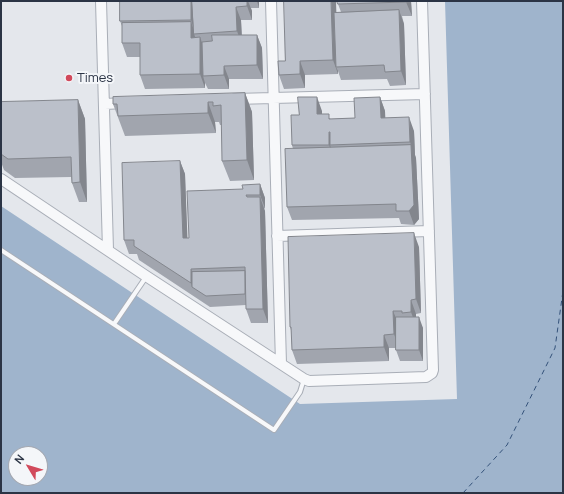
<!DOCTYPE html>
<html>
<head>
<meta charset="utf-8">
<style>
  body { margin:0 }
  #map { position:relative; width:564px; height:494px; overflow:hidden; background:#e4e7ec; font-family:Manrope,sans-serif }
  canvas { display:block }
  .frame { position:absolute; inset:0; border:2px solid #2b3445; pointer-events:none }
  .north { position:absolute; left:8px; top:446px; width:40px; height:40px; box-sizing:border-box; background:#f4f6f9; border:1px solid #a4a8b1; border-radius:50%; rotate:308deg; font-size:11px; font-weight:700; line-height:16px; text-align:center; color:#2b3445 }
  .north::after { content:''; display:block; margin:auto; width:14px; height:18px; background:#d1495b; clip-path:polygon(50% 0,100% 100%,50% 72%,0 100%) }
</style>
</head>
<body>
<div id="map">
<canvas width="564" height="494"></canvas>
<div class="frame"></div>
<div class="north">N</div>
</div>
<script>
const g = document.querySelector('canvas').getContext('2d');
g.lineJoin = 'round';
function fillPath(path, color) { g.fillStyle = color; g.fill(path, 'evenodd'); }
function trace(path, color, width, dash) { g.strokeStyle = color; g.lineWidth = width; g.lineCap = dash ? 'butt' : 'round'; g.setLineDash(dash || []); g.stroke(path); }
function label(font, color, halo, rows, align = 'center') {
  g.font = font + ' Manrope,sans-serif'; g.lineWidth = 4; g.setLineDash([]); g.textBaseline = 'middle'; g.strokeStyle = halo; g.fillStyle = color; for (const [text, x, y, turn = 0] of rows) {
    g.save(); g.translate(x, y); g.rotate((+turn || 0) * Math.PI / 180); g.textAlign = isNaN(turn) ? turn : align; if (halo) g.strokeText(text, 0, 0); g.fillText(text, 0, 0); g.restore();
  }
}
const water = new Path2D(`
  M445,1H563V493H1V206L300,404L457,399ZM16,454H40V478H16Z`);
const ferry = new Path2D(`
  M463,493L507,445L555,348L563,291`);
const service = new Path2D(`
  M1,250L274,430L300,392L304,379
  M114,324L146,277`);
const tertiary = new Path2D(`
  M101,1L108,250
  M271,1L281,364
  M235,99L425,94
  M105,104L125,103
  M1,179L146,276L304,379L309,381L426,377L432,373L433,370L422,1
  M277,236L429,231`);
const wall = new Path2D(`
  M120,1H259V8H251L252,11V20H241L242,35H257L262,48L263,79H229V89H208L205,83V88L145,89L140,75V57H127L122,43V26L120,21Z
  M336,1V13L341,12L338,4L337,1H411L412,16H402L404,24L406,85L390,86L387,79L341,80L338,71V74L305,75V88L284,89L279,75L285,61Z
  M245,93L252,112L254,180L230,181L222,161V125H220L219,122H215L216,133L125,136L113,104Z
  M380,97L385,111V118L414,131L415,155L416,158L419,219L414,225L401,224L399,218L292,220L287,207L293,149L292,145L299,115L322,111V114L331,119L355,118Z
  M78,100L85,119L87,202H79L72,183L71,177L15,178L4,170L1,162V102Z
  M180,161L185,174L187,238H189L243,189L260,184L265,198V208L264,209L265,211L268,323H251L246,309V305L210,307L139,260L137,254H129L124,240Z
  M419,247L421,313L416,314V317L423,328V361H400L396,350V348H389V361L297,364L292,350L291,330L290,327Z`);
const shadedWall = new Path2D(`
  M191,1H194L196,34L191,20Z
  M247,1H248L252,11V20L247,6Z
  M257,1H259V8Z
  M331,1H336L338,67H336L338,71V74L333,60Z
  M406,1H411L412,16L406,2Z
  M236,7L241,20L242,45L237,31Z
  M399,10L404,24L406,85L401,71Z
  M191,22L195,33L194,34L196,39L191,38Z
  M257,35L262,48L263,79L257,65Z
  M200,37L205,51L203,76L205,83V88L200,74Z
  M300,61L305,75V88L300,74Z
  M224,66L229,79V89L224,75Z
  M245,93L252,112L254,180L247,160Z
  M317,97L322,111V128L317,114Z
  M380,97L385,111L386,132L381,118Z
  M78,100L85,119L87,202L80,182Z
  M208,102L215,122L216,133L208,113Z
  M409,117L414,131L415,155L416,158L419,219L414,225L409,211L411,145L410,142Z
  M329,132L334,145H330L334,156V159L329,145Z
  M180,161L185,174L188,252L183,238Z
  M260,184L265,198V208L260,195Z
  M260,197L265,211L268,323L263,309Z
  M414,233L419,247L421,313L416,299Z
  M191,269L196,283L192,287L191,283Z
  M411,300L416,314V326L411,312Z
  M393,311L399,325V348L394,334Z
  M419,317L423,328V361L419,350Z
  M384,335L389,348V361L384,347Z`);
const building = new Path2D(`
  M120,1H191V20L120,21Z
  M192,1H247V6L236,7L237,31L194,34Z
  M284,1H331L333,60L300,61V74L279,75L278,61H285Z
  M337,1H406V2L338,4Z
  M399,10L401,71L385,72L384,65L336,67L334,13Z
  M191,22V38L200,37V74L140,75V43H122V23Z
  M212,35H257V65L224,66V75L203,76L202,42L212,41Z
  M245,93L247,160L222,161L221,105L213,106V102H208V113L118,116L117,104H113V97Z
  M298,97H317V114H329V119L355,118L354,98L380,97L381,118L409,117L410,142L330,145V132H329V145H292L291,115H299Z
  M78,100L80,182L72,183L71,157L8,159L1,154V102Z
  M411,145L414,205L409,211H396V204L287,207L285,149Z
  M180,161L183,238H189L187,191L243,189L242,185L260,184V195H246L247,197H260L263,309H246L245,267L191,269V283L134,246V240H124L122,163Z
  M414,233L416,299L411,300V312L402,313V311H393L394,334L384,335V347L292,350L291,327H290L288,237Z
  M245,271V294L206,296L192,287V272Z
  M396,317H419V350H396Z`);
const markers = [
  [69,78,4,"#d1495b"]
];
const poiNames = [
  ["Times",77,78]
];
fillPath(water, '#9fb4cc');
trace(ferry, '#34527a', 1, [5, 4]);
trace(service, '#a9aeb7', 6);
trace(tertiary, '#a9aeb7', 12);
trace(service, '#f7f8fa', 4);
trace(tertiary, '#f7f8fa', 10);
fillPath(wall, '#a1a5ae');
fillPath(shadedWall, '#83868d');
fillPath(building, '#bbc0ca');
trace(building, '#83868d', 1);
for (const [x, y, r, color] of markers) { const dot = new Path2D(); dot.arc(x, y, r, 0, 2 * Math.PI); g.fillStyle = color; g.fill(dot); trace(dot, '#f4f6f9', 1.5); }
label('13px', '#2b3445', '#f4f6f9', poiNames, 'left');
</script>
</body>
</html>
